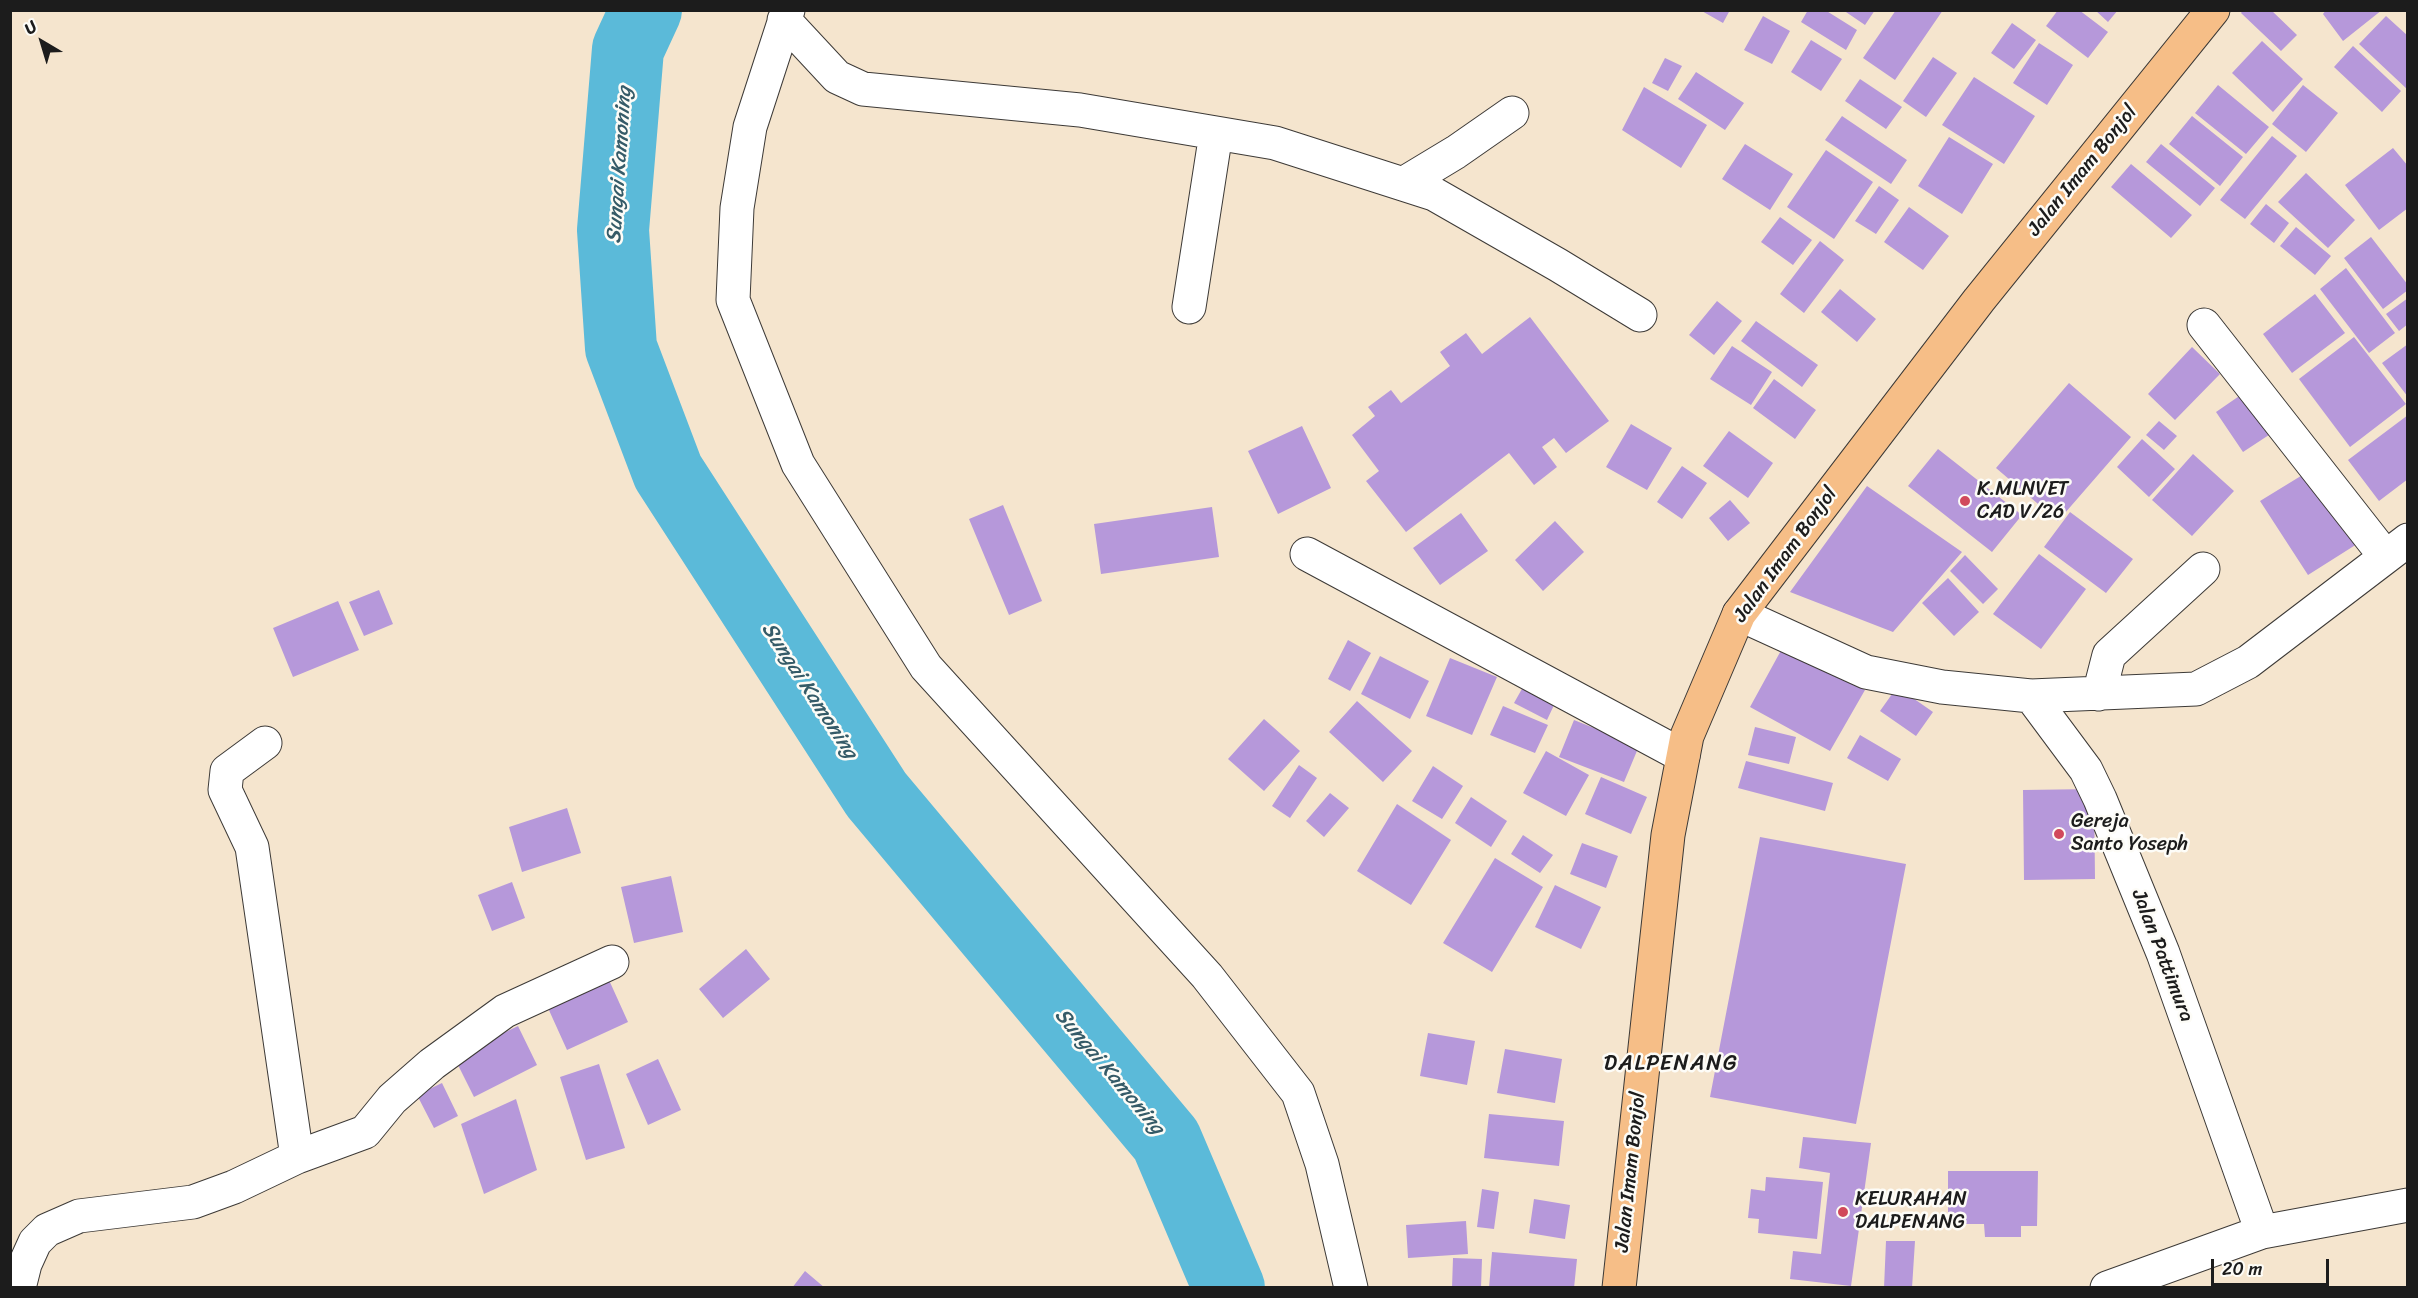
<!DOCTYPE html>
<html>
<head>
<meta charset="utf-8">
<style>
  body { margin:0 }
  #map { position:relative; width:2418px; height:1298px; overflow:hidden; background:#f5e5ce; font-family:Sriracha,sans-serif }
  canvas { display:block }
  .frame { position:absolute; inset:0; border:12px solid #1c1c1c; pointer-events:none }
  .north { position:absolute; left:12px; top:12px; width:60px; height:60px; -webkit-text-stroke:4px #fdfcf7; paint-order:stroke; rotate:322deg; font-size:16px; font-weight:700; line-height:24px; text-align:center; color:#1c1c1c }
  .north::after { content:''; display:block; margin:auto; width:21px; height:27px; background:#1c1c1c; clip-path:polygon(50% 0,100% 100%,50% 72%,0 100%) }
  .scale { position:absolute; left:2211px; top:1259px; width:118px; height:27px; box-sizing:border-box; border:3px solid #1c1c1c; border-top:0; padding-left:8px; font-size:18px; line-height:21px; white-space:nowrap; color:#1c1c1c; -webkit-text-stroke:4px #fdfcf7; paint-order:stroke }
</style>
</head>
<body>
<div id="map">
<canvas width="2418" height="1298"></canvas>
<div class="frame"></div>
<div class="north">U</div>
<div class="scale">20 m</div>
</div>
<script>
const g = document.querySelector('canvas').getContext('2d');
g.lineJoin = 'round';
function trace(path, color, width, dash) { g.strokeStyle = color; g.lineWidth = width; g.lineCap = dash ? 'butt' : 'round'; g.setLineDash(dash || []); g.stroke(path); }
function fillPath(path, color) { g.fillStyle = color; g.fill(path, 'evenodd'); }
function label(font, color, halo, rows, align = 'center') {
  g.font = font + ' Sriracha,sans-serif'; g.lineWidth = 5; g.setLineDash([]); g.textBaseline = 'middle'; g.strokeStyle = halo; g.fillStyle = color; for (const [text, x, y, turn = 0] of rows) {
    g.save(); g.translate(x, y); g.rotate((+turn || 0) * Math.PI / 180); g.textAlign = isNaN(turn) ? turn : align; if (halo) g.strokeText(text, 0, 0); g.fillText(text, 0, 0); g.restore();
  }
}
const river = new Path2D(`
  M646,10L628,49L613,230L621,348L668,472L876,794L1166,1140L1229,1288`);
const building = new Path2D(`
  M1700,10H1730L1723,23Z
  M1808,10H1825L1857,30L1846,50L1801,22Z
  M1843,10H1875L1865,25Z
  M1896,10H1943L1895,80L1863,58Z
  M2058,10H2079L2108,32L2088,58L2046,26Z
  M2095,10H2118L2108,22Z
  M2243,10H2271L2297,35L2281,51L2241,13Z
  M2326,10H2382L2343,41L2323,14Z
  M1763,16L1790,31L1772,64L1744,50Z
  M2386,16L2408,36V90L2359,44Z
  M2012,23L2036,40L2014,69L1991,53Z
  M1811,40L1842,59L1821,91L1791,72Z
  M2262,41L2303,79L2273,112L2232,73Z
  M2039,43L2073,65L2047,105L2013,83Z
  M2353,46L2401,91L2382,112L2334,67Z
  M1933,57L1957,73L1926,117L1903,101Z
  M1665,58L1682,66L1668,91L1652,83Z
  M1696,72L1744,103L1725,130L1678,99Z
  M1974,77L2035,116L2004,164L1942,125Z
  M1860,79L1902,107L1886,129L1845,101Z
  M2218,85L2269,127L2246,154L2195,113Z
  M2303,85L2338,113L2306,152L2272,124Z
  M1644,87L1707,125L1681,168L1622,130Z
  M1842,116L1907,160L1891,184L1825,140Z
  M2192,116L2243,157L2220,186L2169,144Z
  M2272,136L2297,156L2245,219L2220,200Z
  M1949,137L1993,164L1962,214L1918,186Z
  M1745,144L1793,174L1770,210L1722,179Z
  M2161,144L2215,188L2200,206L2146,162Z
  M2393,148L2408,166V208L2379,230L2345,185Z
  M1826,150L1873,182L1834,239L1787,207Z
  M2131,164L2192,215L2171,238L2111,187Z
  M2306,173L2355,220L2328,248L2278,202Z
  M1879,186L1899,200L1876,234L1855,221Z
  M2266,204L2289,223L2274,243L2250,224Z
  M1909,207L1949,236L1923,270L1884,242Z
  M1780,217L1812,240L1793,265L1761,242Z
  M2296,227L2331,256L2315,275L2280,246Z
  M2371,237L2408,285V290L2383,309L2344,258Z
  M1820,241L1844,260L1804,313L1780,294Z
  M2346,268L2395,333L2369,353L2320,289Z
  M1840,289L1876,319L1857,342L1821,312Z
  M2315,294L2345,333L2292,373L2263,334Z
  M2408,298V324L2399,331L2386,314Z
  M1717,301L1742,321L1714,355L1689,335Z
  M1530,317L1609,421L1566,453L1554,438L1542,447L1557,467L1534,485L1509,453L1406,532L1366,481L1379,471L1352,435L1375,416L1368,407L1391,390L1401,403L1450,366L1440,352L1466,333L1482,354Z
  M1756,321L1818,365L1802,387L1741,341Z
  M2354,337L2406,404L2350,447L2299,379Z
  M2408,344V397L2382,363Z
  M1732,346L1772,372L1751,405L1710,379Z
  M2192,347L2220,374L2175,420L2148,394Z
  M1774,379L1816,410L1795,439L1753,408Z
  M2069,383L2131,437L2058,521L1996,468Z
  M2248,390L2275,431L2243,452L2216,412Z
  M2408,415V479L2379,501L2348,460Z
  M2159,421L2177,436L2164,450L2146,435Z
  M1631,424L1672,448L1647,490L1606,467Z
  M1302,426L1331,488L1278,514L1248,451Z
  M1729,431L1773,463L1748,498L1703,466Z
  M2142,439L2175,469L2149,497L2117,467Z
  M1938,449L2022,515L1992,552L1908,486Z
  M2193,454L2234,491L2192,536L2152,500Z
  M1682,466L1707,483L1682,519L1657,502Z
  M2309,471L2357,544L2308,575L2260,501Z
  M1867,486L1962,552L1893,632L1790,592Z
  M1730,500L1750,523L1728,541L1709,518Z
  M1003,505L1042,601L1009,615L969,519Z
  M1212,507L1219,557L1101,574L1094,524Z
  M2070,512L2133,559L2106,593L2044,547Z
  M1461,513L1488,551L1440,585L1413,548Z
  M1555,521L1584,552L1543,591L1515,560Z
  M2039,554L2086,589L2041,649L1993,614Z
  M1965,555L1998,589L1983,604L1950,571Z
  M1948,578L1979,612L1954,636L1922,603Z
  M379,590L393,624L364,636L349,602Z
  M338,601L359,650L293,677L273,628Z
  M1348,640L1371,653L1350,691L1328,679Z
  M1784,645L1865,690L1830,751L1750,707Z
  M1380,656L1429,681L1410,719L1361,694Z
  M1450,658L1497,677L1472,735L1426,716Z
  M1523,687L1555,703L1547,720L1514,703Z
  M1897,687L1933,712L1916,736L1880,711Z
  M1357,701L1412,751L1383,782L1329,732Z
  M1503,706L1548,725L1535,753L1490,735Z
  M1264,719L1300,751L1264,791L1228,759Z
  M1574,720L1639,746L1624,782L1559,757Z
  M1755,727L1796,737L1789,764L1748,755Z
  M1860,735L1901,759L1888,781L1847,758Z
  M1546,751L1589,775L1566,816L1523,793Z
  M1746,761L1833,783L1825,811L1738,788Z
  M1299,765L1317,778L1290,818L1272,806Z
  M1433,766L1463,786L1442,819L1412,801Z
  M1601,777L1647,797L1631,834L1585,814Z
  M2094,789L2095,879L2024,880L2023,790Z
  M1330,793L1349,808L1324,837L1306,821Z
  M1471,797L1507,821L1491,847L1455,823Z
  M1397,804L1451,840L1411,905L1357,871Z
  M567,808L581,853L522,872L509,827Z
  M1523,835L1553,855L1540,873L1511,854Z
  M1760,837L1906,864L1856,1124L1710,1097Z
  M1582,843L1618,856L1606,888L1570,874Z
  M1495,858L1543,887L1492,972L1443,943Z
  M671,876L683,932L634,943L621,887Z
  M512,882L525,918L492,931L478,895Z
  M1555,885L1601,907L1581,949L1535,927Z
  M746,949L770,979L723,1018L699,989Z
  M609,980L628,1022L567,1050L548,1008Z
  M518,1026L537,1065L474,1097L454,1057Z
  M1428,1033L1475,1041L1467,1085L1420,1076Z
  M1505,1049L1562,1059L1555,1103L1497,1093Z
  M658,1059L681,1110L648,1125L626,1074Z
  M599,1064L625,1148L586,1160L560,1077Z
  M442,1083L458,1116L434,1128L417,1095Z
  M516,1099L537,1170L484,1194L461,1124Z
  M1489,1114L1564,1121L1559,1166L1484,1158Z
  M1803,1137L1871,1143L1851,1286L1790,1279L1793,1251L1821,1254L1830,1173L1799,1168Z
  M1948,1171H2038L2037,1226H2021V1237H1985L1984,1224H1948Z
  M1766,1177L1823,1182L1817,1239L1758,1233L1759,1219L1748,1218L1751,1189L1765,1191Z
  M1482,1189L1499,1192L1494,1229L1477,1227Z
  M1534,1199L1570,1205L1565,1239L1529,1233Z
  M1466,1221L1468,1254L1408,1258L1406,1225Z
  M1886,1241H1915L1912,1288H1884Z
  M1492,1252L1577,1259L1574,1288H1489Z
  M1453,1258L1482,1259L1481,1288H1452Z
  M805,1271L825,1288H792Z`);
const street = new Path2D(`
  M788,10L750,127L737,208L733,300L798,464L926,667L1207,976L1298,1093L1322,1164L1351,1288
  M784,20L837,77L863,89L1080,110L1275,143L1434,194L1558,265L1640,315
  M1403,184L1456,152L1512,113
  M1189,307L1216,133
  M2204,325L2385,556
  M1307,554L1683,756
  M1739,614L1866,672L1942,687L2031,696L2196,689L2248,662L2408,540
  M2099,694L2109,655L2203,569
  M2031,696L2086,770L2100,799L2163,953L2262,1232
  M265,743L227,771L225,790L252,847L297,1157
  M19,1288L25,1264L35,1242L47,1230L79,1216L193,1202L234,1187L297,1157L365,1132L392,1099L432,1064L505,1011L612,962
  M2107,1288L2262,1232L2408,1205`);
const primary = new Path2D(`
  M1619,1288L1668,835L1687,736L1739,614L1979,300L2213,10`);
const markers = [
  [1965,501,6,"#d1495b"],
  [2059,834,6,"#d1495b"],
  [1843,1212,6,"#d1495b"]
];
const streetNames = [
  ["Jalan Imam Bonjol",2083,171,-51],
  ["Jalan Imam Bonjol",1786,555,-54],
  ["Jalan Pattimura",2162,956,69],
  ["Jalan Imam Bonjol",1631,1172,-84]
];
const poiNames = [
  ["K.MLNVET",1977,490],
  ["CAD V/26",1977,513],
  ["Gereja",2071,822],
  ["Santo Yoseph",2071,845],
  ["KELURAHAN",1855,1200],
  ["DALPENANG",1855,1223]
];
const waterNames = [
  ["Sungai Kamoning",620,165,-86],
  ["Sungai Kamoning",809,691,57],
  ["Sungai Kamoning",1109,1072,50]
];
const quarterNames = [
  ["DALPENANG",1671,1064]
];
trace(river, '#5bbad9', 72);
fillPath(building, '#b698da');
trace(street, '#3d3a37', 35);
trace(primary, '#3d3a37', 35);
trace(street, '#fff', 33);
trace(primary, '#f6be87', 33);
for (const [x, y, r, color] of markers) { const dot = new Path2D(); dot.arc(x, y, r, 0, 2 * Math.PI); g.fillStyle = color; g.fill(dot); trace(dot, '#fdfcf7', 2); }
label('20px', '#1c1c1c', '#fdfcf7', streetNames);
label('20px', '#1c1c1c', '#fdfcf7', poiNames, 'left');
label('italic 21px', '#355b68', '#fdfcf7', waterNames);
g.letterSpacing = '1.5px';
label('22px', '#1c1c1c', '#fdfcf7', quarterNames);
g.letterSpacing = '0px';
</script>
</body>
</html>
